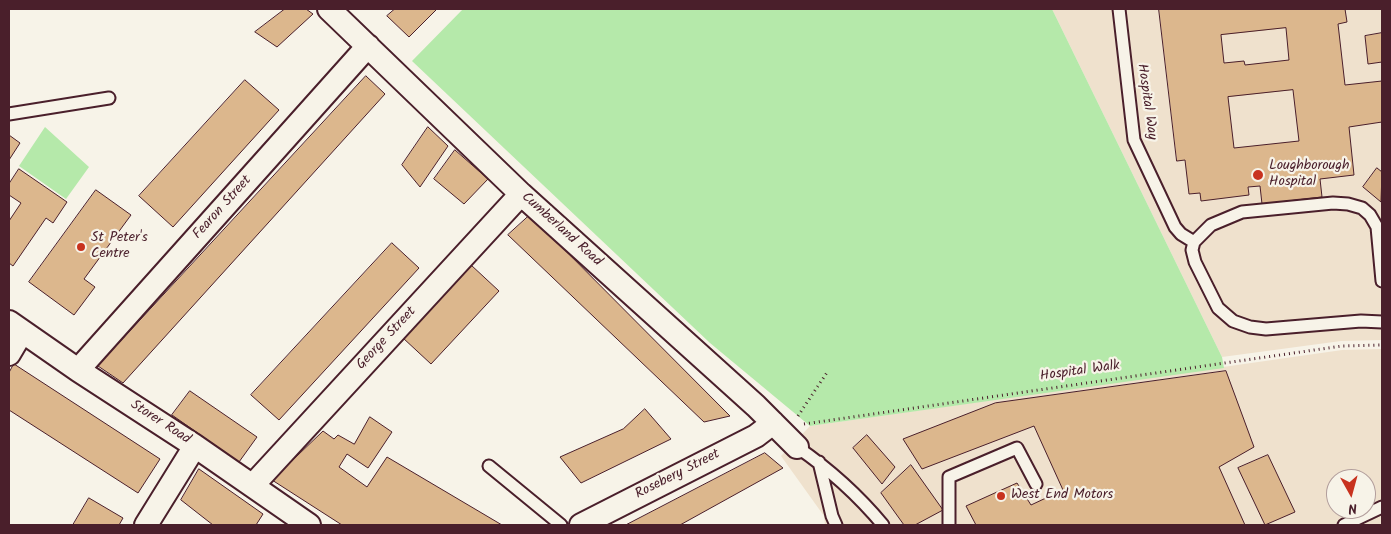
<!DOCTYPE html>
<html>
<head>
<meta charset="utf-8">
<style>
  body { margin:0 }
  #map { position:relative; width:1391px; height:534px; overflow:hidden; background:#f7f3e8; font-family:Kalam,sans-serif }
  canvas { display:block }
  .frame { position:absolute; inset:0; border:10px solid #4a1f2b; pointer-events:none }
  .north { position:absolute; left:1326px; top:469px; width:50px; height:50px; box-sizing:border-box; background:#f7f3e8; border:1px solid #b29e9c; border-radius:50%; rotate:173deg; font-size:14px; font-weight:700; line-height:20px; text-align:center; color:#4a1f2b }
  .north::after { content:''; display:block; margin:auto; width:18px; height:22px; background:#c8321e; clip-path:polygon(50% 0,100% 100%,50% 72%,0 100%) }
</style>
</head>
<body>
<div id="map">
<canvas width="1391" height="534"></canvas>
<div class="frame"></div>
<div class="north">N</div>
</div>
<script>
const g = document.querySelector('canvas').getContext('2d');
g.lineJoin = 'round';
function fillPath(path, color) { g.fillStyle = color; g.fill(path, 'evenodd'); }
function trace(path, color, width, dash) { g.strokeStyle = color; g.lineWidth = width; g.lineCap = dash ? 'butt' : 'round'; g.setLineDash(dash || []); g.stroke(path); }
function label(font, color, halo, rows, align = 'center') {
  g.font = font + ' Kalam,sans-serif'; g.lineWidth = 4.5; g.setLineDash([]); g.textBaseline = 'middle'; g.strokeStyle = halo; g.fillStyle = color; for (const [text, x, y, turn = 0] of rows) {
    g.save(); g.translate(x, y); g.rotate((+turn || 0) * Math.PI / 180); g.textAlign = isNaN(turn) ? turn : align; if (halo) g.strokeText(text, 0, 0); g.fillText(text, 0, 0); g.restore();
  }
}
const built = new Path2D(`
  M1052,9H1382V340L1341,341L1222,357Z
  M1382,349V525H825L824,516L781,456L810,426L1342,350ZM1336,479H1366V509H1336Z`);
const green = new Path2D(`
  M463,9H1052L1222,357L1224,368L810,426L710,343L412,61Z
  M45,127L89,167L66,199L19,166Z`);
const building = new Path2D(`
  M285,9H306L313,14L277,47L255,32Z
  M395,9H437L409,37L387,16Z
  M1159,9H1345L1347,22L1338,24L1345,85L1382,81V122L1349,127L1354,175L1320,179L1322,197L1262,204L1260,186L1248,187L1249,195L1201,201L1200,193L1189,194L1185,160L1177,161ZM1286,28L1289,60L1245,65L1244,61L1224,63L1221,35ZM1293,90L1299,141L1234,148L1228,97Z
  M1382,33V65V62L1368,64L1365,36Z
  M366,76L385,94L123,383L98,366Z
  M245,80L279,110L173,227L139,196Z
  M428,127L448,146L420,187L402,165Z
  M9,135L20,143L9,160Z
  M455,150L488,179L464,204L434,179Z
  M1377,168L1382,172L1381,202L1363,187Z
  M19,169L67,202L53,223L46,218L13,266L9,263V221L21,203L9,195V184Z
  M96,190L131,215L84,279L95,287L74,315L29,282Z
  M530,215L730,416L704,422L508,235Z
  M392,243L419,268L279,420L251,395Z
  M471,265L499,291L431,364L403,338Z
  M14,364L160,459L138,493L9,410V373Z
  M1226,371L1254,447L1219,467L1245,525H976L966,506L1017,483L1031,505L1063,490L1034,426L922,469L903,439L995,403Z
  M190,391L257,437L239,462L172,415Z
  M645,409L671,439L581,483L560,457L623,429Z
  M370,417L392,432L368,468L347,454L339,467L367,487L387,457L502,525H342L272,480L323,431L334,439L338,435L354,444Z
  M867,435L895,467L882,484L853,448Z
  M765,453L783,468L680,525H626Z
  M1268,455L1295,512L1265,525L1238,468Z
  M911,465L943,510L915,525H904L881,493Z
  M199,469L263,514L256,525H213L181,500Z
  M89,498L123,518L119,525H73Z`);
const path = new Path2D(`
  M798,416L828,371
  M804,424L1342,346L1382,345`);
const service = new Path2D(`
  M1119,9L1134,140L1175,227L1181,234L1194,242
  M9,114L109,98
  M1382,281L1377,227L1370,215L1362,208L1348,204L1333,203L1242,212L1211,225L1194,242L1192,250L1195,262L1218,308L1233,321L1250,327L1266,329L1361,321L1382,322
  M797,447C829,469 858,495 883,525
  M819,462L832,516L836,525
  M489,466L561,525
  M949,525V477L1017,448L1036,484
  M1344,525L1382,507`);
const minor = new Path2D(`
  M329,9L521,194L756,406L797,447
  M9,322L78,370L195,446L309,525
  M9,354L22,332
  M78,370L368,46
  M253,485L521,194
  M146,525L195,446
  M581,525L756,436L773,423`);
const markers = [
  [1258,175,6,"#c8321e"],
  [81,247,5,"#c8321e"],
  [1001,496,5,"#c8321e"]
];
const streetNames = [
  ["Hospital Way",1146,102,82],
  ["Fearon Street",223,208,-48],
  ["Cumberland Road",561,230,42],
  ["George Street",387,339,-47],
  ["Hospital Walk",1080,372,-8],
  ["Storer Road",160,423,33],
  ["Rosebery Street",678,475,-27]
];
const poiNames = [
  ["Loughborough",1269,167],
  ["Hospital",1269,183],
  ["St Peter's",91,239],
  ["Centre",91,255],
  ["West End Motors",1011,496]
];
fillPath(built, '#efe1cd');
fillPath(green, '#b5e9aa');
fillPath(building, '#dcb78d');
trace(building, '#4a1f2b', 1);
trace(service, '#4a1f2b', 15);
trace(minor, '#4a1f2b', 26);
trace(path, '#4a1f2b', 3, [1, 4]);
trace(service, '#f7f3e8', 11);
trace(minor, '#f7f3e8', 22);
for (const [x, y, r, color] of markers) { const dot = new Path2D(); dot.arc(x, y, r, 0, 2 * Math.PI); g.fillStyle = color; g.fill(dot); trace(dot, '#f7f3e8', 2); }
label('14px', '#4a1f2b', '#f7f3e8', streetNames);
label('14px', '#4a1f2b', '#f7f3e8', poiNames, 'left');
</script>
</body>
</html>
